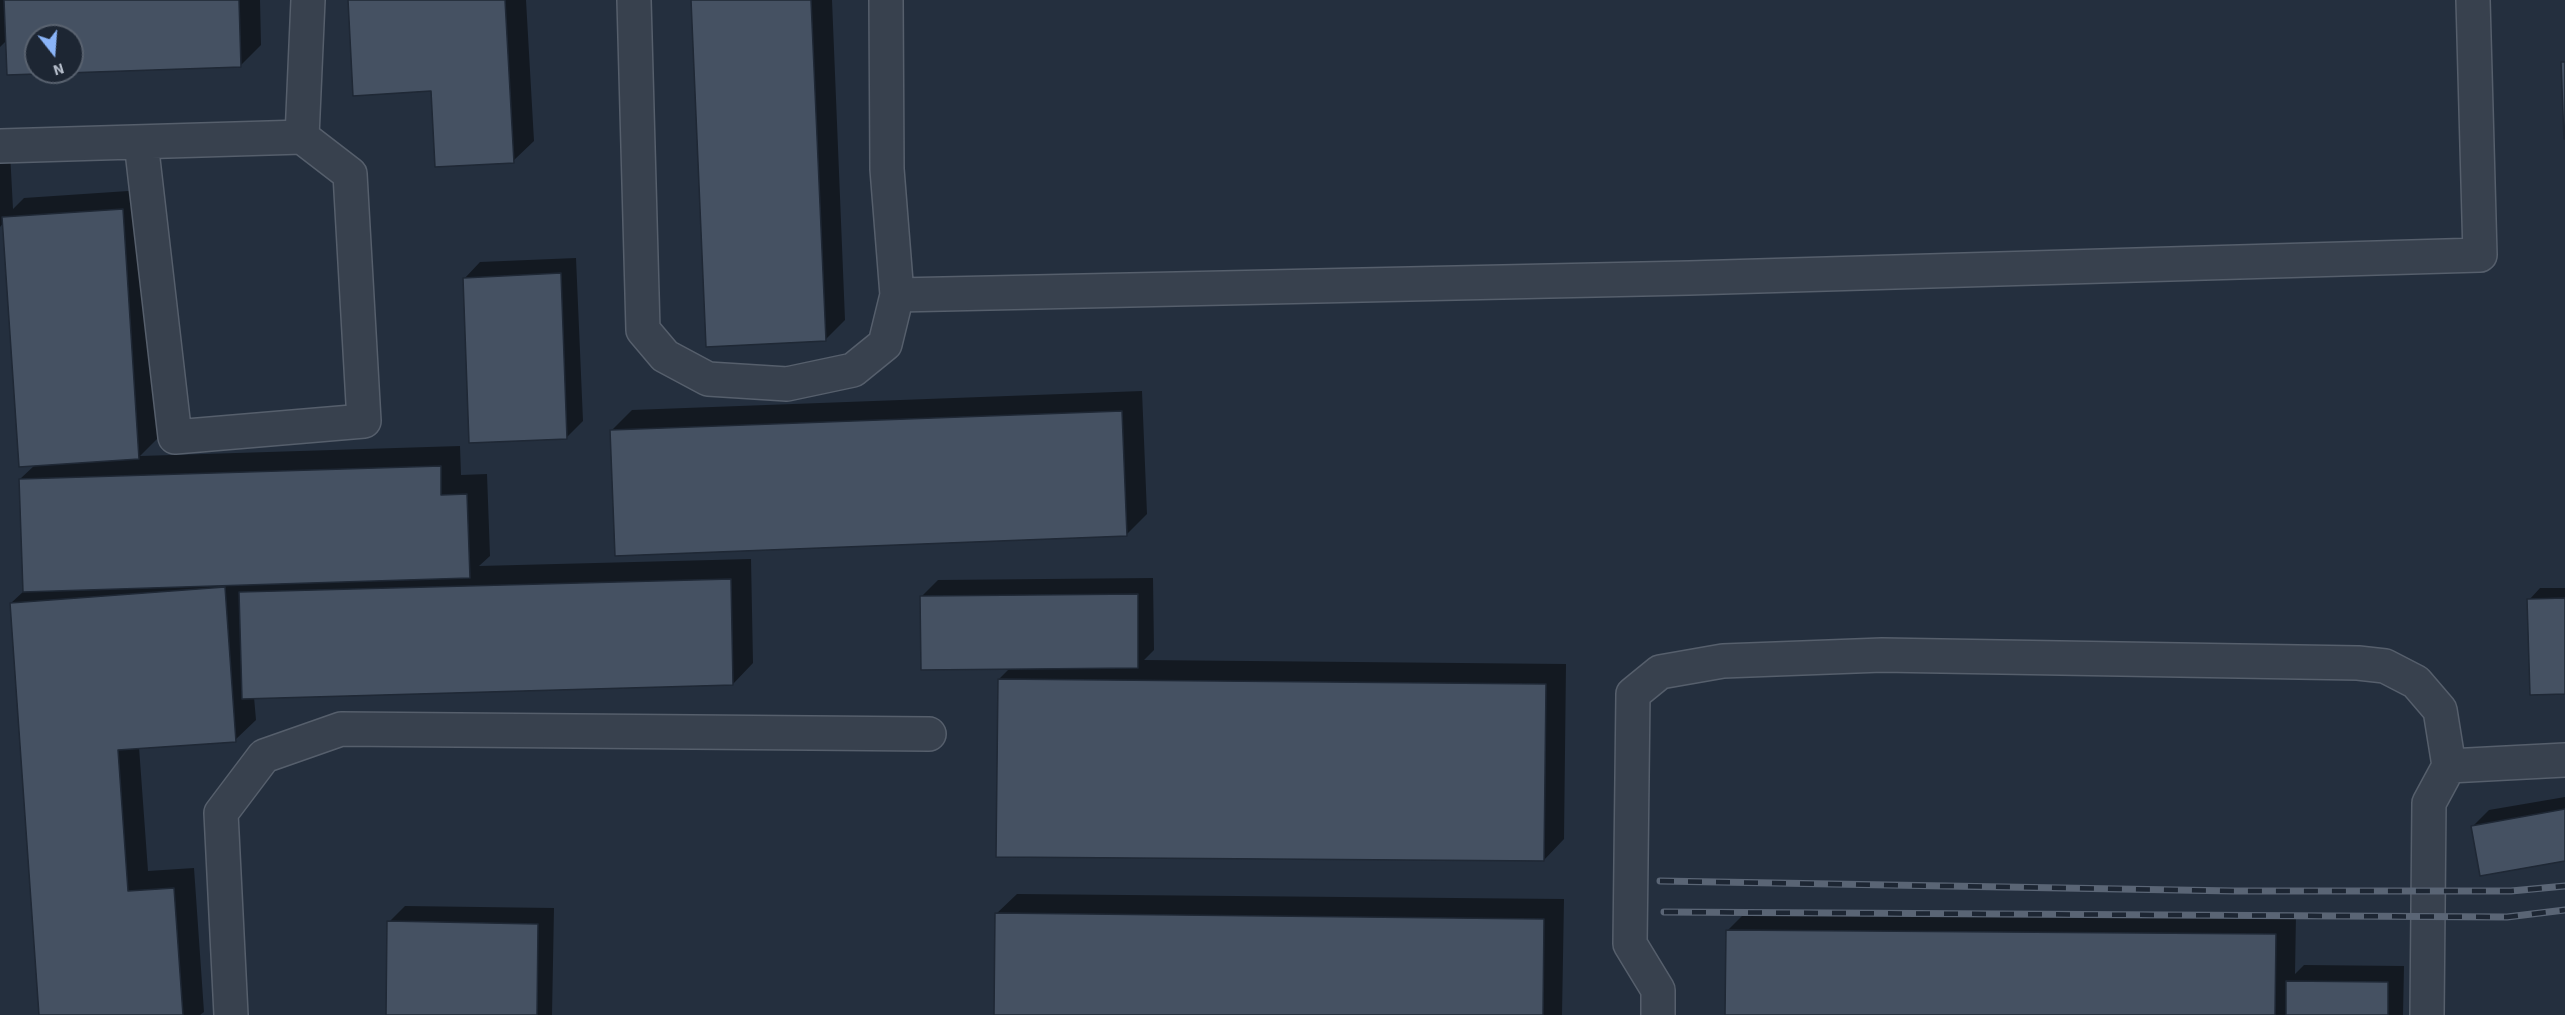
<!DOCTYPE html>
<html>
<head>
<meta charset="utf-8">
<style>
  body { margin:0 }
  #map { position:relative; width:2565px; height:1015px; overflow:hidden; background:#242f3e; font-family:"Source Sans 3",sans-serif }
  canvas { display:block }
  .north { position:absolute; left:24px; top:24px; width:60px; height:60px; box-sizing:border-box; background:#1d2633; border:2px solid #59626f; border-radius:50%; rotate:163deg; font-size:16px; font-weight:700; line-height:24px; text-align:center; color:#b4bcc9 }
  .north::after { content:''; display:block; margin:auto; width:21px; height:27px; background:#8ab4f8; clip-path:polygon(50% 0,100% 100%,50% 72%,0 100%) }
</style>
</head>
<body>
<div id="map">
<canvas width="2565" height="1015"></canvas>
<div class="north">N</div>
</div>
<script>
const g = document.querySelector('canvas').getContext('2d');
g.lineJoin = 'round';
function fillPath(path, color) { g.fillStyle = color; g.fill(path, 'evenodd'); }
function trace(path, color, width, dash) { g.strokeStyle = color; g.lineWidth = width; g.lineCap = dash ? 'butt' : 'round'; g.setLineDash(dash || []); g.stroke(path); }
const shadow = new Path2D(`
  M0,0H260L261,45L241,65L72,71V36H36V72H44L8,73L7,40L0,47Z
  M350,0H526L534,141L513,161L433,90Z
  M692,0H832L845,320L825,340Z
  M10,152L13,209L24,198L143,190L159,437L140,456L460,446L461,475L487,474L490,556L479,566L751,559L753,663L733,684L254,697L256,720L235,740L139,747L148,871L194,868L204,1012L200,1015H41L11,603L24,591L20,479L35,465L4,222L0,227V153Z
  M576,258L583,421L567,437L464,279L480,262Z
  M1142,391L1147,514L1126,535L612,430L632,410Z
  M1153,578L1154,650L1144,660L1566,664L1564,839L1544,860L999,679L1011,667L922,596L938,580Z
  M2540,588H2565V693L2529,600Z
  M2565,797V859L2473,826L2489,810Z
  M1017,894L1564,899L1562,1015H995L996,914Z
  M405,906L554,908L552,1015H387L389,922Z
  M1748,910L2296,914L2295,974L2304,965L2404,966L2403,1015H1726L1727,931Z`);
const building = new Path2D(`
  M4,0H239L241,67L7,75ZM36,36H72V72H36Z
  M348,0H505L514,163L435,167L431,91L353,96Z
  M691,0H811L826,341L706,347Z
  M2561,62H2565V139H2564Z
  M123,209L139,459L19,467L2,217Z
  M561,273L567,439L469,443L463,278Z
  M1122,411L1127,536L615,556L610,430Z
  M441,466V495L467,494L470,578L23,592L19,479Z
  M731,579L733,685L242,699L239,592Z
  M225,587L236,742L118,750L128,891L174,888L183,1015H39L10,603Z
  M1138,594V668L921,670L920,596Z
  M2565,598V694L2530,695L2527,599Z
  M998,679L1546,684L1544,861L996,857Z
  M2565,809V861L2480,876L2471,826Z
  M995,913L1544,919L1543,1015H994Z
  M387,921L538,924L537,1015H386Z
  M1726,930L2276,934L2275,1015H1725Z
  M2286,981L2388,982V1015H2286Z`);
const minor = new Path2D(`
  M634,0L643,330L665,356L708,379L787,384L853,370L885,344L897,295
  M886,0L887,169L897,295L1689,278L2480,255L2473,0
  M302,137L308,0
  M0,146L302,137L350,174L364,421L175,437L141,142
  M2449,766L2565,760
  M231,1015L221,813L264,756L341,729L929,734
  M1658,1015V990L1630,944L1633,694L1660,672L1723,661L1882,655L2358,663L2385,666L2416,682L2440,710L2449,766L2429,803L2427,1015`);
const rail = new Path2D(`
  M1660,881L2234,891H2511L2565,886
  M1664,912L2507,917L2565,910`);
fillPath(shadow, '#0007');
fillPath(building, '#455162');
trace(building, '#1f2835', 1.5);
trace(minor, '#565f6c', 36);
trace(minor, '#38414e', 33);
trace(rail, '#5a6575', 7);
trace(rail, '#1d2633', 4.5, [14]);
</script>
</body>
</html>
